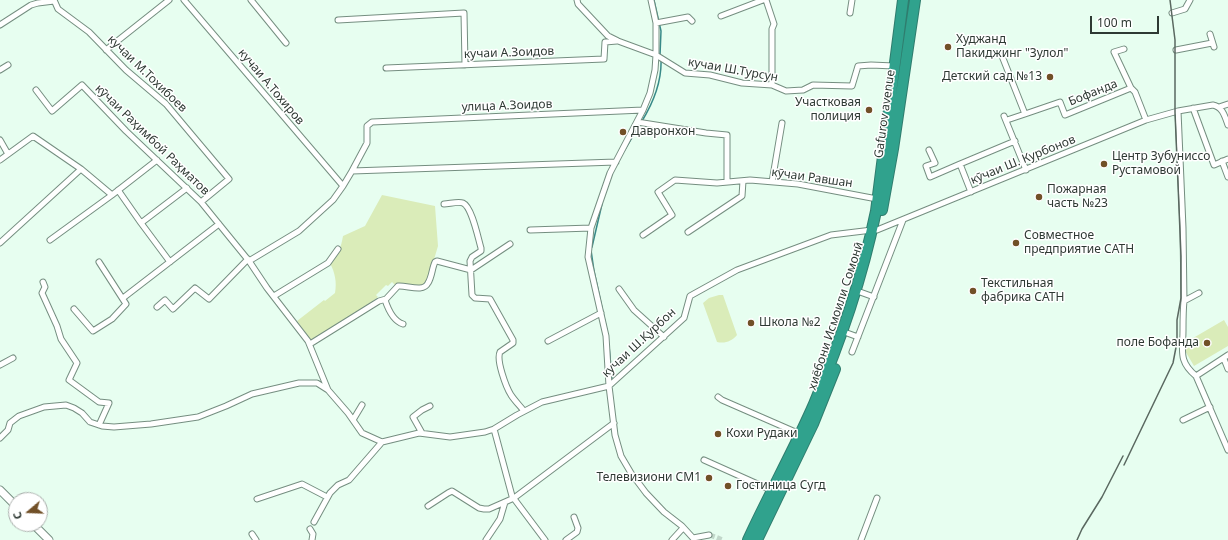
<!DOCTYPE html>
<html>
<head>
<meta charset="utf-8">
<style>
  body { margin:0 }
  #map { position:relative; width:1228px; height:540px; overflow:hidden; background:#e7fef0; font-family:"Noto Sans",sans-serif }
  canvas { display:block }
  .north { position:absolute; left:8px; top:492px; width:40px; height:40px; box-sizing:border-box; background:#fff; border:1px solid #abb0ad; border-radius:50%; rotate:251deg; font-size:11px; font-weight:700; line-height:16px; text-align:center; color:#2e3933 }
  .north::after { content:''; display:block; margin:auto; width:14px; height:18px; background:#715027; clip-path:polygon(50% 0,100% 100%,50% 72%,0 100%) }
  .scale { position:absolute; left:1090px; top:16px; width:69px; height:18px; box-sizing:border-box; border:2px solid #2e3933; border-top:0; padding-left:5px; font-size:12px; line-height:14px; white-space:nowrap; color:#2e3933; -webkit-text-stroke:3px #fff; paint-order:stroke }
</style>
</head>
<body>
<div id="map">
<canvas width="1228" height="540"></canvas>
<div class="north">С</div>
<div class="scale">100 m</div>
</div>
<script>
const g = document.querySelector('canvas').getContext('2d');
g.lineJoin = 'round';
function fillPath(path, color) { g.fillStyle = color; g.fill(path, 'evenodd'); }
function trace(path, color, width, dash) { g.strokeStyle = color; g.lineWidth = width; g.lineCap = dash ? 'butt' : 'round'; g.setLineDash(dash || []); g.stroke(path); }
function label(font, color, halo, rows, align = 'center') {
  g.font = font + ' "Noto Sans",sans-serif'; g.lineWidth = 3; g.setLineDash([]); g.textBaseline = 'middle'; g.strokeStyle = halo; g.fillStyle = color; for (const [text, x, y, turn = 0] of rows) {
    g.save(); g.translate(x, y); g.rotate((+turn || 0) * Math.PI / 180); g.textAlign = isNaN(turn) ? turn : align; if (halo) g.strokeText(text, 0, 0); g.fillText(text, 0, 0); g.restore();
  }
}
const green = new Path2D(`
  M382,195L435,206L438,246L427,283L423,287L396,286L392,282L388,286L386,285L376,295L378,297L365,307L315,341L310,339L297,321L324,300L325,301L335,293C337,282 335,273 330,263C338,255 341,248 343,236L365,226Z
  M719,295H723L737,335C732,341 725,344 717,342L703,303L709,298Z
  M1224,320L1228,327V346L1194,366L1184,349L1188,341Z`);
const stream = new Path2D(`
  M654,0L661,31L660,55
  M642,121C653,103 662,81 661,59
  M624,151L640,124
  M592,247L602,204
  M591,250L594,271L607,331
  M609,346L612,378`);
const streetTunnel = new Path2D(`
  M710,535L723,540`);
const street = new Path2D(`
  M54,0L58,9L89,32L126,70L166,104L229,179L201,202
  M184,0L343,186
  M251,0L286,43
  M577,0L578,4L608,36L618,41L656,55L685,73L710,75L742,83L772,85L786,91L803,90L813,85L852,86L858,66L871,65L894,66
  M651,0L656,23V55L655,70L650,93L643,110L610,173L591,228L588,257L606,336L609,386L615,435L621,456L631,473L646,493L664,512L682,526L693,538L709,535
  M766,0L774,24L772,29V85
  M850,13L852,0
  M1172,13L1185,9L1190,0
  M721,16L763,0
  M338,20L464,13L465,65
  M656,23L688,17L692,21
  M0,25L31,5L38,3L54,1
  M1210,34L1214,47
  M1124,49L1114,52L1131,88
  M106,50L169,0
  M1176,50L1212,43
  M1002,56L1025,114L1060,102L1065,115L1131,88L1135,92L1146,120
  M386,68L604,59L605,42L617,41
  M0,70L8,65
  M36,90L52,111L82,85L126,131L201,202L249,261L267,288L308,341L328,390
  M1219,107L1228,104
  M1193,108L1214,165L1228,159
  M1178,111L1183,228L1184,301
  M1004,116L1026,170
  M1007,120L1025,114
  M637,122L706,133L727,135V181
  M0,140L8,154
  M929,150L935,163L926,166L930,177L960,164L971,192
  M0,160L33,136L81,169
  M1222,161L1228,177
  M960,164L1015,141
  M352,171L367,143V126L372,122L643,110
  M772,182L782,123
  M118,190L141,223L187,188
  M444,204C449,204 458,201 463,203C472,207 478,238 481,248V251L472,257L470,261L472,295L475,298L490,299L513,340V343L500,352C496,360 506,387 511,395C515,401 520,406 524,411
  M141,223L170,262
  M530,230L591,228
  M877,230L1146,120L1178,111L1213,105C1223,107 1225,117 1228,125
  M688,232L742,196L743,181
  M643,235L672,215L658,192L675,180L717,183L750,180L798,184L877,199
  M50,240L112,195
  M0,243L81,169L112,195L157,160
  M249,261L299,231L333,200L343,186L352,171L616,162
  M43,282L45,287L42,293L57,326L61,339L77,363L69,380L99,402L109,403L99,425
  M619,289L634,310L664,337
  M860,292L874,297
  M1199,293L1184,301C1183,311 1183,321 1183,330C1183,351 1178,361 1196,376L1228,450
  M274,296L328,263L338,249
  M123,298L219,224
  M385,300C388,309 393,321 403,324
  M157,307L165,300L173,309L195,288L209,299L248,259
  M74,309L93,331L112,319L126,304L99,262
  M847,333L858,337
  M548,341L601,313
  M310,344L379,301L386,299L398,286C407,285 423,293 428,283C432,277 432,268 435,262L437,261L471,270L510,244
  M852,352L903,220
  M1224,359L1228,369
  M0,365L13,358
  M1196,376L1228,355
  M718,397L722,400L800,434
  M353,420L362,405
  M1183,420L1210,407
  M494,429L512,496L545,540
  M422,433L413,417L422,410L430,406
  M0,438L8,430L10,423L19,416L44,407L66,405L74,408L82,413L90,422L102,426L114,427L151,424L198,417L226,406L252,394L299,383H317L328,390L348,413L362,433L382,442L419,433L450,437L485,432L494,429L517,415L542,402L609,386L684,318L690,296L737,270L831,235L872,230
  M704,460L771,490
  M257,499L302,484L327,497
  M428,506L448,493L452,491L479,508L484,509H489L514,498L614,423
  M314,522L330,493L338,485L349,480L382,442
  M310,529L313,534L312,540
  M252,534L256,540
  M486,540L500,519L505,502
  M566,540L577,532L578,528L574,517
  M672,540L683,528
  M861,540L877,498`);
const secondary = new Path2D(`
  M0,490L16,506
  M33,524L49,540`);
const highway = new Path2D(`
  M882,210L893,149L915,0
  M748,540C769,494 794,450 814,404C841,339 862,279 876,211L903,0
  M757,540L813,424L835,369`);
const rail = new Path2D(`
  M1124,465L1173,363L1177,342V320L1181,298V256L1175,112V40L1170,0
  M1077,540L1082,529L1102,497L1123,456`);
const markers = [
  [948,47,4,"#715027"],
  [1050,77,4,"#715027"],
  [869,110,4,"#715027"],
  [623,132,4,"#715027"],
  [1104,164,4,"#715027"],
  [1039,197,4,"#715027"],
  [1016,243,4,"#715027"],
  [973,291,4,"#715027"],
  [751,323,4,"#715027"],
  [1207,343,4,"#715027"],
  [718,434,4,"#715027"],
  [709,478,4,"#715027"],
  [728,486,4,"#715027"]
];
const poiNames = [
  ["Худжанд",956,40],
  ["Пакиджинг \"Зулол\"",956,54],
  ["Детский сад №13",1042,77,"right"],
  ["Участковая",861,103,"right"],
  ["полиция",861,117,"right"],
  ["Давронхон",631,132],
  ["Центр Зубуниссо",1112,157],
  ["Рустамовой",1112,171],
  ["Пожарная",1047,190],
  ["часть №23",1047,204],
  ["Совместное",1024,236],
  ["предприятие CATH",1024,250],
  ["Текстильная",981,284],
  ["фабрика САТН",981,298],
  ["Школа №2",759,323],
  ["поле Бофанда",1199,343,"right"],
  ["Кохи Рудаки",726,434],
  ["Телевизиони СМ1",701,478,"right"],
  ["Гостиница Сугд",736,486]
];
const streetNames = [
  ["кучаи А.Зоидов",509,53,-2],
  ["кучаи Ш.Турсун",733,70,10],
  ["кучаи М.Тохибоев",147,74,44],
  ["кучаи А.Тохиров",271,87,50],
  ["Бофанда",1093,93,-22],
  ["улица А.Зоидов",507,106,-2],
  ["Gafurov avenue",885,114,-82],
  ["кӯчаи Раҳимбой Раҳматов",152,140,44],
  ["кӯчаи Ш. Курбонов",1023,160,-22],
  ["кӯчаи Равшан",812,178,8],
  ["хиёбони Исмоили Сомонӣ",836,316,-72],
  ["кучаи Ш.Қурбон",639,343,-43]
];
fillPath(green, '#daecb9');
trace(stream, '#388988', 1.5);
trace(streetTunnel, '#c2d7ca', 5, [5, 2.5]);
trace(street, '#758e80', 7);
trace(secondary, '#758e80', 9);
trace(highway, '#2f7d6e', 12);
trace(street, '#fff', 5);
trace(secondary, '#fff', 7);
trace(highway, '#30a28d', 10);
trace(rail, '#5a6860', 1.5);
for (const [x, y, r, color] of markers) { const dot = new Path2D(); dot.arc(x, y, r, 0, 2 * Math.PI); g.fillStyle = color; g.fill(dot); trace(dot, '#fff', 1.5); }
label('12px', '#2e3933', '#fff', poiNames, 'left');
label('12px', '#2e3933', '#fff', streetNames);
</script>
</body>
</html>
